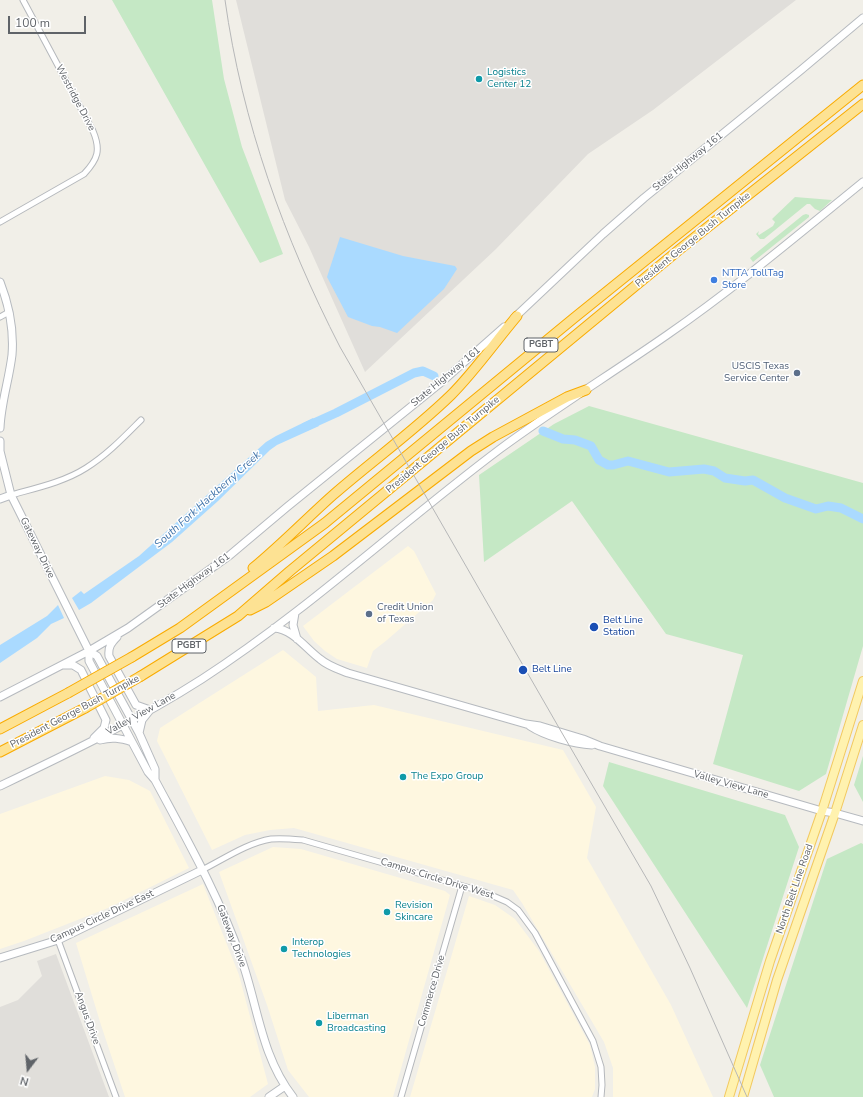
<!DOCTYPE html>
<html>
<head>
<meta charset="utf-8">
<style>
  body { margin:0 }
  #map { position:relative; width:863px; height:1097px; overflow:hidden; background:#f1efe8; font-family:"Nunito Sans",sans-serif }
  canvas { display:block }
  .north { position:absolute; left:8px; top:1049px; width:40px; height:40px; -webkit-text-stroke:3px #fff; paint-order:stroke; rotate:196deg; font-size:11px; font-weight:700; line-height:16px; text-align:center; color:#5f6368 }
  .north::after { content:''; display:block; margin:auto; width:14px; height:18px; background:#5f6368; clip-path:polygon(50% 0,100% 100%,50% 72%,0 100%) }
  .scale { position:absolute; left:8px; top:16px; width:78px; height:18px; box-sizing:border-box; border:2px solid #5f6368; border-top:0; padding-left:5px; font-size:12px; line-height:14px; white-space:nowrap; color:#5f6368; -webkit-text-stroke:3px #fff; paint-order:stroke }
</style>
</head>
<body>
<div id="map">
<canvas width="863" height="1097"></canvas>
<div class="north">N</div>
<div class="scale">100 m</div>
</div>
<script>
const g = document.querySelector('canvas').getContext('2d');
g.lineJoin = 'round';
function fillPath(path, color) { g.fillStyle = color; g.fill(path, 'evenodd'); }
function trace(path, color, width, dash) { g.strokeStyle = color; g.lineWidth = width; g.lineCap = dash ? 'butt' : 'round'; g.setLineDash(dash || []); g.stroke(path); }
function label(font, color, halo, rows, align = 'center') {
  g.font = font + ' "Nunito Sans",sans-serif'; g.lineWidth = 3; g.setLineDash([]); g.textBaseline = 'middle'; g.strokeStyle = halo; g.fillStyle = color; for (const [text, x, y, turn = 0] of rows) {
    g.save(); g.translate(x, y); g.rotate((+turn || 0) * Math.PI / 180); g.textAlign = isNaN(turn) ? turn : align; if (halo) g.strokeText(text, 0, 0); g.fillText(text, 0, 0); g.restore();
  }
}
const commercial = new Path2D(`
  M408,546L414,551L436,594L433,600L387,640L373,651L367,668L337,659L325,651L314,641L303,626Z
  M283,650L316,677L318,711L374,705L563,750L596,807L587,858L671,1005L713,1097H613V1068L604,1042L522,903L513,890L294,828L270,830L245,835L212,850L157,741L160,728Z
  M105,776L129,780L150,791L189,868L108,908L24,941L0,949V814Z
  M273,847L301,849L445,891L450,895L393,1097H309L288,1070L267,1005L219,872Z
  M203,884L239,975L268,1084L250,1097H125L101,1025L76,943Z
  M469,896L495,905L515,919L539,951L590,1045L595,1067V1089L592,1097H410Z`);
const industrial = new Path2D(`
  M236,0H796L653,110L588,154L496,249L365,372L309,247L285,200Z
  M56,954L109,1097H0V1007L18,1000L42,976L37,961Z`);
const green = new Path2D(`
  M112,0H212L224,79L242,147L283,254L260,263Z
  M795,197L832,200L820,211L815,209L810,204H807L764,239H760L756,234L759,231L758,234L759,235L773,226L775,222L772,219Z
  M806,214L809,215V217L753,262L750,258L803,215Z
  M589,406L863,483V646L826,774L799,791L713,764L743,655L666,634L572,501L484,562L479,475L554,424Z
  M863,756V802L854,785Z
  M609,762L785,815L799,847L747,1008L603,786Z
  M861,843L863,844V1097H774L760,1065L827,859Z`);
const water = new Path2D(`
  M340,237L403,256L455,266L457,269L444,289L397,333L380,327L372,326L348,317L327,277Z
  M313,418L319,426L277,445L270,450L218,501L172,542L91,603L79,610L72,598L81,591L84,594L139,556L266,442L276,436Z
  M58,605L64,618L51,624L37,638L0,663V645L47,616Z`);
const river = new Path2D(`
  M305,427L336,413L414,373L423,371L434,376
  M543,431L563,439L575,440L591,446L599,460L608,465H613L628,461L669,472L704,469L714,471L725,478L745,481L753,480L785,498L816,509L828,506L841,508L863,519`);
const street = new Path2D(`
  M0,222L84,174C98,159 101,150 93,131L23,0
  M0,317L9,312
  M11,495C36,488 64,482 86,468C107,455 124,437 141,420
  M202,870C224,859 247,843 271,839C282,838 292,839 303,840L484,892L507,902L518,910L535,933L593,1041L601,1067L602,1085L601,1097
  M58,940L116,1097
  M401,1097L462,886`);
const secondary = new Path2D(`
  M0,282C9,305 14,330 12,355C9,380 1,403 0,428
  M514,318L603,234L644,198L801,70L863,18
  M0,441V451L11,495L89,651V661L148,772L155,780C186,838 219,896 241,958C258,1006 261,1056 293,1097
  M0,499L11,495
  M295,613L293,625L297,639
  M274,628C293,629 306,649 320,659C328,666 338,669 348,673L526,724L540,726L583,739L600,746L822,811L835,813L863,821
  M117,637C111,643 108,647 109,656L136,705L150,710L142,720L139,733
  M89,651L97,656L139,733L155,769V780
  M63,665H73L81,670L106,720L104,728L94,738
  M0,697L89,651L128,628L230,555L287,507L444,380L504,327
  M530,726C545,736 574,744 592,745
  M100,740C112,737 120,738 132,742
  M0,786C69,753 138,720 202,679C307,611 400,524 500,449C554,409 611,374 667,335C735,288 799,234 863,182
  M0,958L58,940L202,870
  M269,1097L285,1086`);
const primary = new Path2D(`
  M729,1097L770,961L822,811L863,681
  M743,1097L777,980L835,813L863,725`);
const highway = new Path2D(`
  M253,568C281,545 306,519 333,495C372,461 414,431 451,395C475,371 495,342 517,316
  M250,610L266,602L333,556L471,451L493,437L567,397L586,390
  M132,657L180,628L325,523L574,318L863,85
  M141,676L238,616L290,571L680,249L863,104
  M0,729L68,693
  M0,752L85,708`);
const tram = new Path2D(`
  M225,0C242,122 284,238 340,347L562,733L651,886L690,968L747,1097`);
const highwayBridge = new Path2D(`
  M68,693L132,657
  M85,708L141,676`);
const markers = [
  [479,79,4,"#0f9aa8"],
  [714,280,4,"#3f7fe0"],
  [797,373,4,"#5c6f8a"],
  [369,614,4,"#5c6f8a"],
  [594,627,5,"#1a4fb4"],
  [523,670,5,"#1a4fb4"],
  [403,777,4,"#0f9aa8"],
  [387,912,4,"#0f9aa8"],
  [284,949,4,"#0f9aa8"],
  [319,1023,4,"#0f9aa8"]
];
const shields = [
  [541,345,34],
  [189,646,34]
];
const shieldNames = [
  ["PGBT",541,345],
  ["PGBT",189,646]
];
const cultureNames = [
  ["Logistics",487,73],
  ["Center 12",487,85],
  ["The Expo Group",411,777],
  ["Revision",395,906],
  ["Skincare",395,918],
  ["Interop",292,943],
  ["Technologies",292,955],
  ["Liberman",327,1017],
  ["Broadcasting",327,1029]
];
const streetNames = [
  ["Westridge Drive",75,98,62],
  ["State Highway 161",688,162,-39],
  ["President George Bush Turnpike",693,240,-39],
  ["State Highway 161",446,377,-40],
  ["President George Bush Turnpike",443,445,-40],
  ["Gateway Drive",37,548,64],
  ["State Highway 161",194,581,-36],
  ["President George Bush Turnpike",75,712,-28],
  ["Valley View Lane",141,714,-29],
  ["Valley View Lane",731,785,16],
  ["Campus Circle Drive West",437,879,17],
  ["North Belt Line Road",795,889,-71],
  ["Campus Circle Drive East",102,917,-25],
  ["Gateway Drive",231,936,69],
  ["Commerce Drive",432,991,-74],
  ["Angus Drive",87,1018,70]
];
const shopNames = [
  ["NTTA TollTag",722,274],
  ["Store",722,286]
];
const serviceNames = [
  ["USCIS Texas",789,367],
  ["Service Center",789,379],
  ["Credit Union",377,608,"left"],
  ["of Texas",377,620,"left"]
];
const transitNames = [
  ["Belt Line",603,621],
  ["Station",603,633],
  ["Belt Line",532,670]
];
const waterNames = [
  ["South Fork Hackberry Creek",208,500,-42]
];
fillPath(commercial, '#fef7e0');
fillPath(industrial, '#e0deda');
fillPath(green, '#c5e8c5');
fillPath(water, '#aadaff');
trace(river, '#aadaff', 9);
trace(street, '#b5b8bc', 7);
trace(secondary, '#b6babf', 9);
trace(primary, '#f2c960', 10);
trace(highway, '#f9ab00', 11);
trace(street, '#fff', 5);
trace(secondary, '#fff', 7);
trace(primary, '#fff2af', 8);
trace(highway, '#fde293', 9);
trace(tram, '#b6b7b8', 1);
trace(highwayBridge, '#f9ab00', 11, []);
trace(highwayBridge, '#fde293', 9);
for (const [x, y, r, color] of markers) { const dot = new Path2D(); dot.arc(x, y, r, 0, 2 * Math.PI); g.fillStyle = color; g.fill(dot); trace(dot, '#fff', 1.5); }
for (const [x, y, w] of shields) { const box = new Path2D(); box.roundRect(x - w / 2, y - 7, w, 14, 3); g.fillStyle = '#fff'; g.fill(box); trace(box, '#5f6368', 1); }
label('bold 9px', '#5f6368', null, shieldNames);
label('10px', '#0d838f', '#fff', cultureNames, 'left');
label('10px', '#5f6368', '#fff', streetNames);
label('10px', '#366cbe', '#fff', shopNames, 'left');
label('10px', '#4e5e75', '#fff', serviceNames, 'right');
label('10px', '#164399', '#fff', transitNames, 'left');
label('italic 11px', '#4174aa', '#fff', waterNames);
</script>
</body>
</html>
